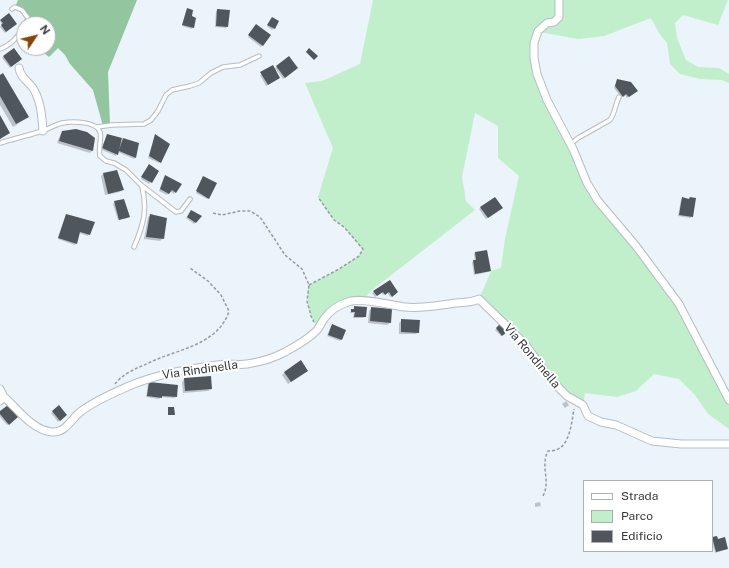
<!DOCTYPE html>
<html>
<head>
<meta charset="utf-8">
<style>
  body { margin:0 }
  #map { position:relative; width:729px; height:568px; overflow:hidden; background:#ebf3fb; font-family:"Public Sans",sans-serif }
  canvas { display:block }
  .legend { position:absolute; left:583px; top:480px; width:130px; height:72px; box-sizing:border-box; background:#fff; border:1px solid #aeafb1; margin:0; padding:5px 7px; list-style:none; font-size:12px; color:#35383b }
  .legend li { display:flex; align-items:center; gap:8px; height:20px }
  .legend b { width:20px; border:1px solid #aeafb1 }
  .north { position:absolute; left:16px; top:16px; width:40px; height:40px; box-sizing:border-box; background:#fff; border:1px solid #aeafb1; border-radius:50%; rotate:55deg; font-size:11px; font-weight:700; line-height:16px; text-align:center; color:#35383b }
  .north::after { content:''; display:block; margin:auto; width:14px; height:18px; background:#844509; clip-path:polygon(50% 0,100% 100%,50% 72%,0 100%) }
</style>
</head>
<body>
<div id="map">
<canvas width="729" height="568"></canvas>
<ul class="legend">
<li><b style="height:5px;background:#fff"></b>Strada</li>
<li><b style="height:11px;background:#c2efcb"></b>Parco</li>
<li><b style="height:11px;background:#4f575d"></b>Edificio</li>
</ul>
<div class="north">N</div>
</div>
<script>
const g = document.querySelector('canvas').getContext('2d');
g.lineJoin = 'round';
function fillPath(path, color) { g.fillStyle = color; g.fill(path, 'evenodd'); }
function trace(path, color, width, dash) { g.strokeStyle = color; g.lineWidth = width; g.lineCap = dash ? 'butt' : 'round'; g.setLineDash(dash || []); g.stroke(path); }
function label(font, color, halo, rows, align = 'center') {
  g.font = font + ' "Public Sans",sans-serif'; g.lineWidth = 4; g.setLineDash([]); g.textBaseline = 'middle'; g.strokeStyle = halo; g.fillStyle = color; for (const [text, x, y, turn = 0] of rows) {
    g.save(); g.translate(x, y); g.rotate((+turn || 0) * Math.PI / 180); g.textAlign = isNaN(turn) ? turn : align; if (halo) g.strokeText(text, 0, 0); g.fillText(text, 0, 0); g.restore();
  }
}
const green = new Path2D(`
  M373,0H728L718,25L683,15L675,23L677,38L686,60L698,67L719,68L729,74V83L722,80L700,79L680,74L670,64L667,43L659,33L651,18L604,36L578,39L539,32L534,43L537,74L587,183L679,304L729,400V429L708,414L695,395L679,379L654,374L636,391L617,397L585,393L583,405L567,396L541,365L479,299L491,271L501,268L505,239L519,176L498,158V126L475,113L462,177L466,201L475,210L372,290L362,301L342,305L318,329C308,311 306,305 309,285L339,269L359,256L362,249L344,227L334,220L318,197L333,148L305,83L322,81L360,64Z`);
const forest = new Path2D(`
  M18,0H137L108,72L110,125L103,126L93,90L70,64L65,55L58,48L49,57L38,48H48V24H26L27,18L22,11L15,7Z`);
const shadow = new Path2D(`
  M187,10L190,17L193,27L192,29L182,26Z
  M218,10L227,27L226,28L215,27L216,11Z
  M9,15L14,25L5,33L0,27L2,25L0,21Z
  M271,19L274,28L272,30L267,26Z
  M255,27L269,35L261,47L248,37Z
  M13,49L20,60L10,68L2,58Z
  M289,57L296,69L283,79L276,69L274,70L278,79L266,86L260,75L274,69Z
  M0,76L28,117L13,127L0,105Z
  M617,80L635,92L627,98L625,95L621,97L614,88Z
  M62,132L94,138L92,151L90,153L57,143L60,135Z
  M107,135L120,143L124,139L135,157L134,159L118,152L116,156L102,150Z
  M155,136L160,162L159,163L148,158Z
  M149,165L158,171L149,184L141,179Z
  M103,174L123,189L120,192L105,195L101,176Z
  M164,177L175,192L174,194L170,191L167,195L159,191Z
  M202,179L209,198L207,199L196,193Z
  M494,198L500,209L486,219L479,209Z
  M682,198L689,200L695,199L692,217L690,218L678,216L681,200Z
  M115,202L129,217L128,218L118,220L113,204Z
  M191,211L200,217L194,224L186,218Z
  M66,215L93,223L88,236L79,233L75,245L58,239Z
  M151,215L163,238L160,241L144,239L148,217Z
  M475,252L490,271L488,272L474,275L472,262L475,261L474,254Z
  M389,281L396,294L390,297L387,292L383,295L381,292L375,297L372,293Z
  M355,307L365,308V317L363,318H353L354,313H350V312L353,310Z
  M372,308L390,323L387,325L368,323L369,311Z
  M402,320L418,332L416,334H399V323Z
  M500,325L506,332L501,336L495,330Z
  M331,326L345,330L340,341L327,336Z
  M285,372L304,373L288,384L282,375Z
  M184,379L211,389L208,391L183,393L182,382Z
  M149,383L176,397L174,398L161,397L159,399L146,397L148,384Z
  M566,401L569,405L565,408L562,404Z
  M59,406L66,415L58,422L51,413Z
  M0,413L17,417L7,425L0,417Z
  M540,502L541,506L535,507V503Z
  M713,538L727,549L715,553L712,542Z`);
const building = new Path2D(`
  M187,8L193,10L192,16L196,18L194,28L182,25Z
  M217,9L230,10L228,27L216,26Z
  M9,13L17,24L6,32L1,25L3,23L0,20Z
  M272,17L279,21L275,29L267,25Z
  M256,24L271,35L263,46L248,35Z
  M14,48L22,59L11,67L3,56Z
  M309,48L318,56L314,60L306,52Z
  M289,56L298,68L285,78L276,66Z
  M273,65L280,78L268,85L260,72Z
  M3,73L29,117L16,124L0,96V75Z
  M617,79L631,82L638,91L629,97L626,94L623,97L615,86Z
  M0,115L10,133L0,139Z
  M76,129L87,132L95,138L93,151L59,141L62,131Z
  M107,134L122,138L119,150L123,138L139,143L136,158L119,151L118,155L102,148Z
  M155,134L170,144L161,163L149,156Z
  M149,164L159,171L152,183L141,177Z
  M117,170L124,190L108,194L103,173Z
  M165,175L182,184L176,193L172,190L169,194L160,189Z
  M203,176L217,183L209,199L196,191Z
  M495,197L503,208L488,218L480,207Z
  M682,197L689,199L690,197L696,198L693,217L679,215Z
  M124,199L130,217L119,220L114,201Z
  M191,210L202,216L196,223L187,217Z
  M66,214L95,222L90,235L80,232L77,244L58,238Z
  M150,214L167,218L164,239L146,237Z
  M487,250L491,271L475,274L473,260H476L475,252Z
  M390,280L398,292L392,297L389,292L385,295L383,292L377,296L373,291Z
  M354,306L367,307L366,317H354L355,312H351V309H354Z
  M371,307L392,309L391,323L370,321Z
  M401,319L420,320L419,333L401,332Z
  M332,324L346,330L342,340L328,335Z
  M500,324L507,332L502,336L496,328Z
  M301,360L308,371L291,382L284,372Z
  M211,376L212,389L185,391L184,378Z
  M149,382L178,385L177,397L162,396V398L147,396Z
  M8,405L18,417L9,425L0,414V411Z
  M59,405L67,415L60,421L52,411Z
  M168,407H174L175,415H168Z
  M717,536L718,539L725,537L728,549L716,552L712,537Z`);
const path = new Path2D(`
  M213,213L222,215L240,211H250L260,217L285,255L302,269L309,285L307,301L311,316L314,322
  M309,285L339,269L359,256L363,249L344,227L334,220L318,197
  M115,384C120,377 129,372 137,368C145,365 152,361 160,358C186,348 220,341 229,311L221,295L208,281L190,268
  M543,496C551,481 540,466 548,451C551,451 555,451 558,449C570,444 572,420 574,409`);
const lane = new Path2D(`
  M12,9L15,7L22,10L28,18L26,24
  M0,49C11,45 17,37 24,28
  M97,127L112,125L144,124L151,120L158,111L166,95L172,90L190,86L199,83L211,73L223,67L240,65L259,56
  M0,143C13,139 26,136 39,132C47,130 54,125 62,123C72,121 96,121 100,132C102,139 98,148 100,156L106,161L114,163L126,170L141,185L176,212L181,211L190,199
  M571,144L578,138L610,120C615,113 615,105 619,97
  M134,247C143,226 148,210 142,187`);
const street = new Path2D(`
  M559,0V17L554,22L547,23L538,31L534,43V58L537,74L547,100L573,149L587,183L598,201L636,246L679,304L729,400
  M19,68C20,77 28,81 33,88C41,101 42,117 43,131
  M0,389L4,397L0,401
  M4,397C18,409 32,430 52,432C65,433 71,420 79,413C92,402 113,393 129,386C160,373 193,368 226,364C233,364 241,365 247,364C260,362 274,358 285,352C296,346 309,339 317,330C320,327 321,323 324,319C330,310 340,304 351,301C364,298 390,305 405,307C421,309 439,305 456,303C464,302 471,303 479,299L525,344L551,380L567,396L583,405L588,416L601,422L616,425L652,441L681,444H729`);
const streetNames = [
  ["Via Rondinella",532,356,50],
  ["Via Rindinella",200,370,-8]
];
fillPath(green, '#c2efcb');
fillPath(forest, '#93c59e');
fillPath(shadow, '#0003');
fillPath(building, '#4f575d');
trace(lane, '#b5bdc5', 5.5);
trace(street, '#b5bdc5', 9);
trace(path, '#959ba0', 1.5, [3, 2]);
trace(lane, '#fff', 3.5);
trace(street, '#fff', 7);
label('12px', '#35383b', '#fff', streetNames);
</script>
</body>
</html>
